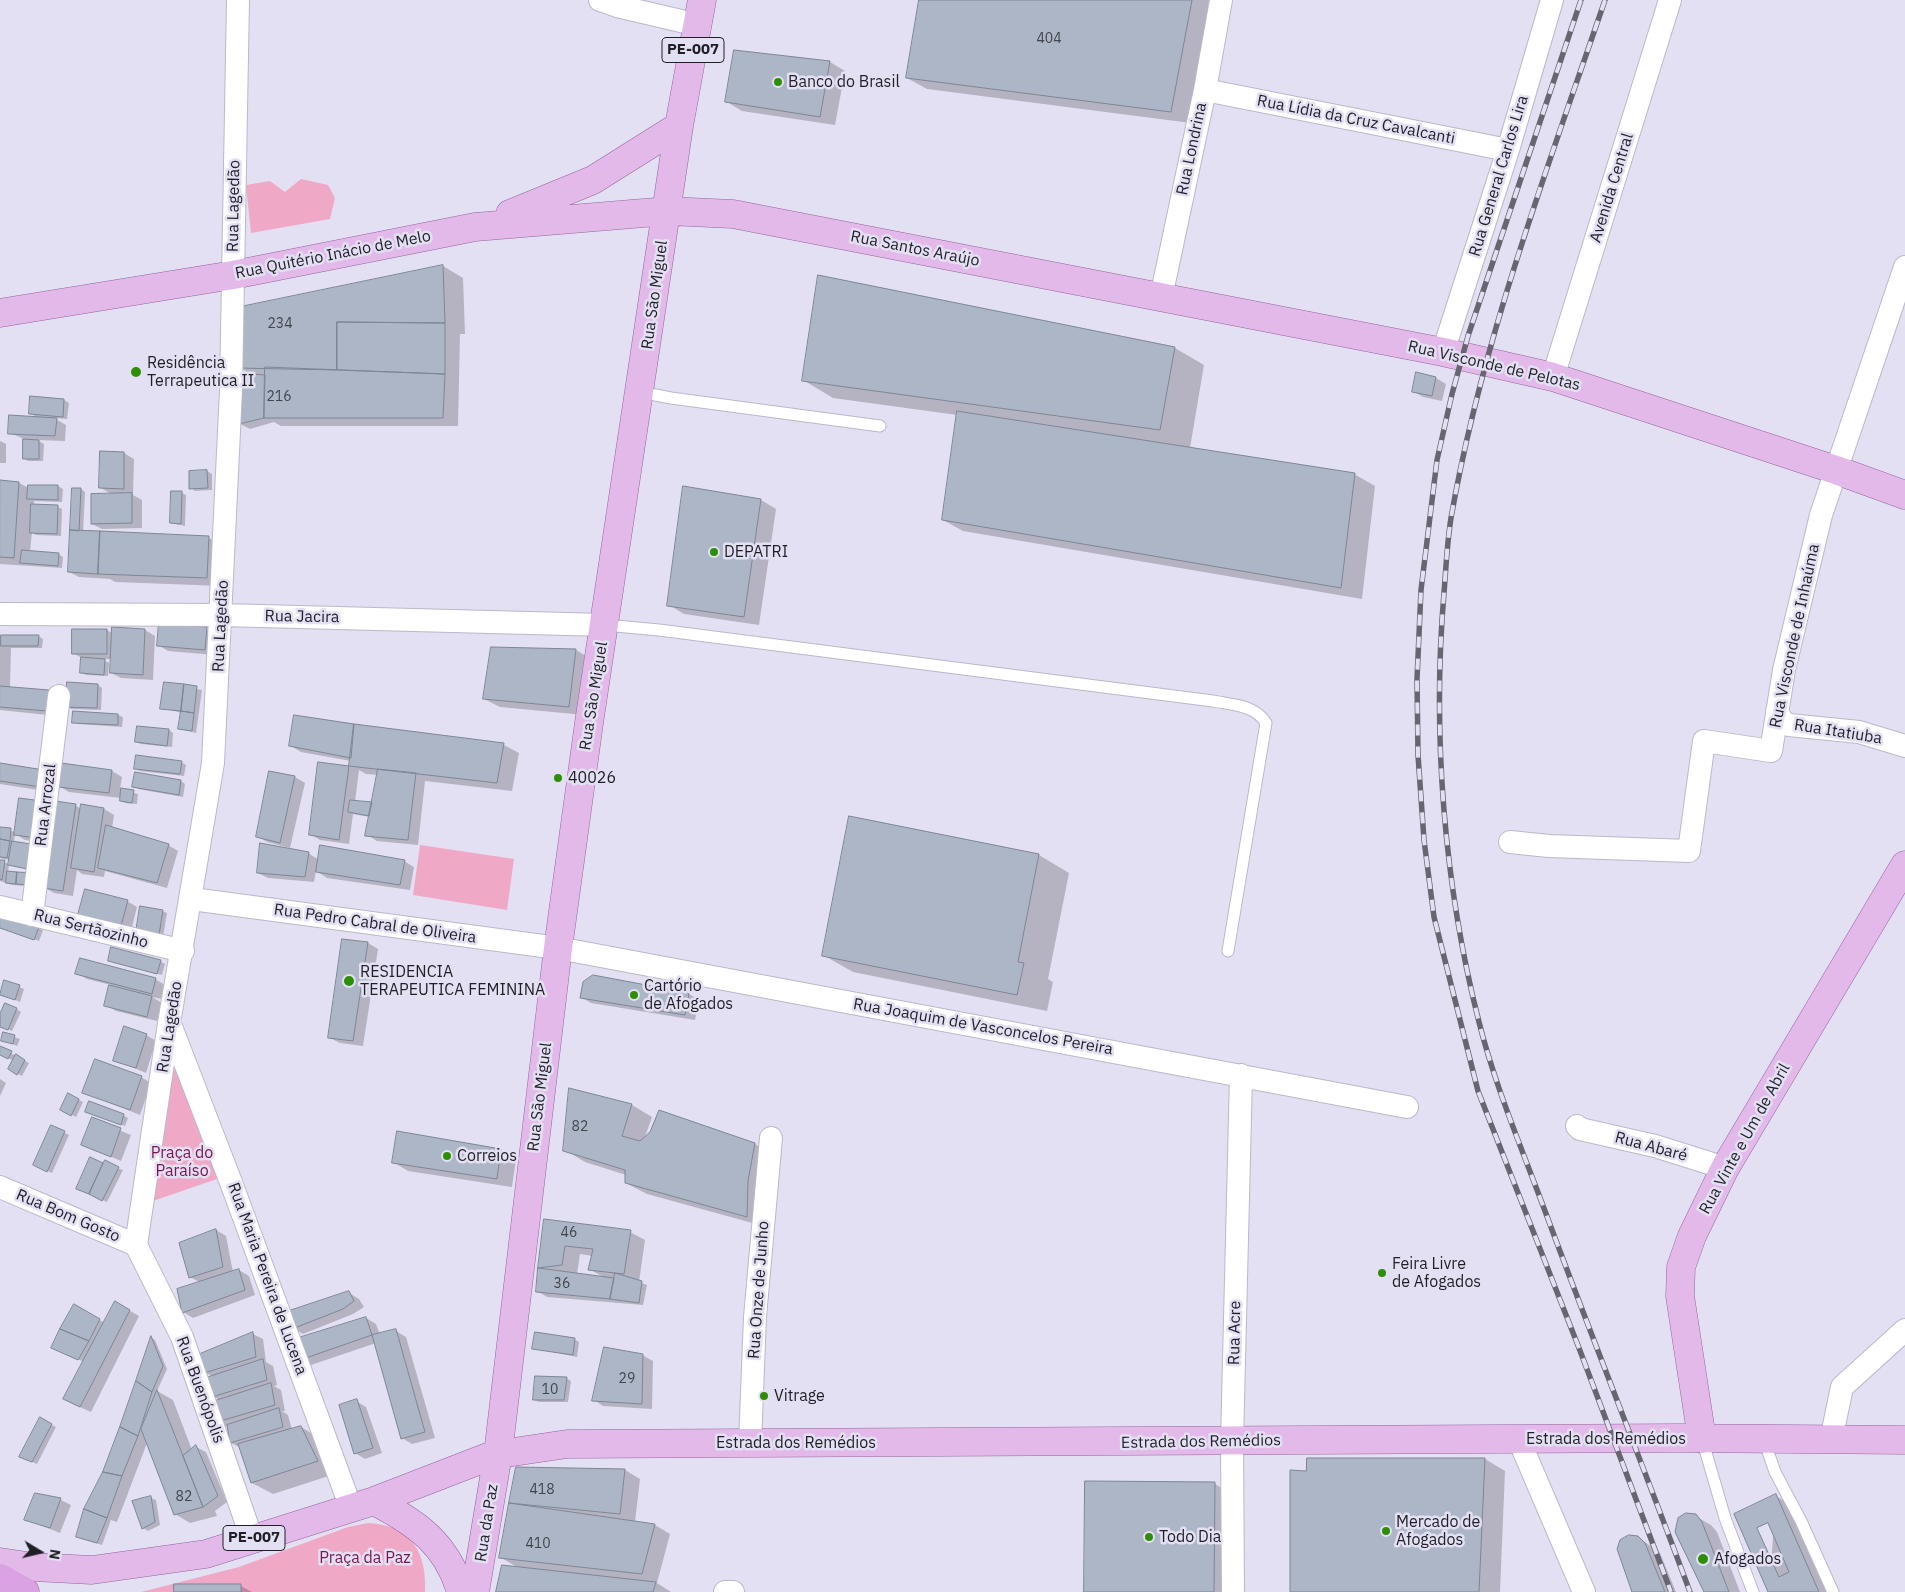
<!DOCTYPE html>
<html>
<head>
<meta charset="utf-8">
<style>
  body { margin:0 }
  #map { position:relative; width:1905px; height:1592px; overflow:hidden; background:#e3e0f3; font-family:"IBM Plex Sans",sans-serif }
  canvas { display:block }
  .north { position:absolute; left:15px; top:1527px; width:50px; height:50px; -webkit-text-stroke:4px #e3e0f3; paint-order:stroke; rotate:99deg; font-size:14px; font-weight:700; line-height:20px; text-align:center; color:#201f26 }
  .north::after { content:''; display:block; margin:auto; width:18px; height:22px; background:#201f26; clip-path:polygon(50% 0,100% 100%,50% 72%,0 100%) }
</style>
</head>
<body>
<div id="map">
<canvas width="1905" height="1592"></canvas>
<div class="north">N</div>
</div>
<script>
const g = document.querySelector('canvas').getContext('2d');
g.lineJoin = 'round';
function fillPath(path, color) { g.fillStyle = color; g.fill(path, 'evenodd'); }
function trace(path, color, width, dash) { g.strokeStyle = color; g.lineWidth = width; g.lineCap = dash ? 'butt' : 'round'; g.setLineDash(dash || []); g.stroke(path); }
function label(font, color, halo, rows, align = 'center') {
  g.font = font + ' "IBM Plex Sans",sans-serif'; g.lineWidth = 5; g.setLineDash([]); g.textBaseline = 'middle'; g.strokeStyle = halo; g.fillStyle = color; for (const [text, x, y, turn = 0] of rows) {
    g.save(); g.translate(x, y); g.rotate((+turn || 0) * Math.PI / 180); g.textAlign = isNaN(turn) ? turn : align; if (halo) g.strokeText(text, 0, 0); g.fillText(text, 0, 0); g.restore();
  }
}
const green = new Path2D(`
  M301,179L328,185L335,198L330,219L251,233L246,185L270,181L285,192Z
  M420,845L514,859L507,910L413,895Z
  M174,1070L178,1071L185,1085L217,1179L150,1202L171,1072Z
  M368,1523C411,1525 427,1552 425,1592H141L239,1567L348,1527Z`);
const shadow = new Path2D(`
  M920,0H1215L1191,123L927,89L907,78Z
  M735,51L830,62L845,71L835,125L742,111L727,102Z
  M443,266L463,278L465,334H460L458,426H281L274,422L250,429L240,424L252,375L239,367Z
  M1175,348L1204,365L1190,448L1354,474L1375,486L1362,599L963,531L943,520L957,415L833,398L803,380Z
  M1436,378L1446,384L1442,401L1423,397L1413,391Z
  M31,398L64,400L69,403L67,419L54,418L66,425L65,441L37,440L44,444L43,461H28L24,458V439L10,433L38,418L30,413Z
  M0,441L6,444V463H0Z
  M124,453L134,459L133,495L142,500V528L102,529L92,524L113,495L101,488Z
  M207,471L212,474V490L195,491L191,488Z
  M0,482L19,483L29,488V486H58L63,489L62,502L34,501V505L58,507L62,509L61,536L36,535L32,532L30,552L58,554L63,557L62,568L0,564Z
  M81,489L85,492L83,532L209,538L224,546L222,586L115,582L110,579L79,577L69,572Z
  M182,493L186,495L185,526L171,523Z
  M761,500L776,509L759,625L684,614L669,605Z
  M160,624L207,629L217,634L215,655L168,651L158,645Z
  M107,630L113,634L145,630L155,636L153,680L121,678L111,673L112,659H102L109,663L108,676L86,675L81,672L82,658L73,653Z
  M0,636H38L43,639L42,648H11L10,688L49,691L59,697L57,716L0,710Z
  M492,648L576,650L591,659L584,715L500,707L484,699Z
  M165,683L202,690L196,733L180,729L182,713L162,708Z
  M98,685L102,688L101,710L71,709L67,706Z
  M118,715L123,717L122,727L78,724L73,722Z
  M354,726L504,745L519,753L512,791L425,781L418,845L377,841L367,835L370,817L353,814L349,844L320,840L310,834L319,764L350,767L351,761L301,752L291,746ZM359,770L366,774L378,775L373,805L355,802Z
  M169,730L173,733L172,747L141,744L137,742Z
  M181,762L186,765L184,776L140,771L135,768Z
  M0,765L51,792L0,784Z
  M112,771L122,777L120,789L138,794L137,804L125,803L121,800V798L69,792L59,786Z
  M270,772L295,777L305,783L290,848L267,842L257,836Z
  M136,773L181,781L185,784L183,797L138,789L134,786Z
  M21,799L46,843L25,840L15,834L14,842L37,872L9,864L8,873L37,887L12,885L0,881V861L9,864L10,860L0,858V828L15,832Z
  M75,805L81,809H104L114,815L112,828L168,845L178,851L167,888L105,871L104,877L82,874L77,870L73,896L54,893L44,887Z
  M850,818L1039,855L1069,873L1048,979L1053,982L1047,1011L853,972L823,955Z
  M308,853L319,860L404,861L414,867L410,890L327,878L316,871L314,882L268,878L258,873Z
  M127,901L137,907L131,931L90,920Z
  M162,911L167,913L163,937L142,934Z
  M0,928H38L43,930L39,941Z
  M343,940L368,943L378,949L363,1046L340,1043L330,1038Z
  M109,960L160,961L165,964L162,975Z
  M77,973L155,979L165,985L162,999L152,997L162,1003L157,1021L116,1011L106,1005L111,985L87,979Z
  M19,987L24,989L20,1002L1,994Z
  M689,994L699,1000L695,1020L591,1003L581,997Z
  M16,1009L21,1012L12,1031L0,1026V1017Z
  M4,1034L20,1039L17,1046L2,1040Z
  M146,1035L156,1041L146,1073L115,1060Z
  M0,1047L29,1063L22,1076L9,1069L14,1061L0,1054Z
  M141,1077L151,1083L140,1115L84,1092Z
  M0,1079L6,1083L0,1096Z
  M69,1095L83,1102L76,1117L62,1110Z
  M632,1105L652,1117L645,1137L755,1144L775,1156L767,1227L647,1194L626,1183V1175L585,1162L565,1150Z
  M86,1112L123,1115L128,1118L125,1126Z
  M92,1119L131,1135L121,1161L83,1145Z
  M52,1126L69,1135L52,1173L39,1167Z
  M501,1150L516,1159L512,1187L408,1171L393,1162Z
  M90,1159L123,1170L107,1202L82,1191Z
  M545,1220L630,1232L645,1240L639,1282L647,1285L643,1305L547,1297L537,1291ZM580,1254L593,1256L589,1269L605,1278L577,1274Z
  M216,1230L226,1236L233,1272L239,1270L249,1276L255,1295L193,1318L183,1312L201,1283L190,1277Z
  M349,1293L359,1299L364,1307L353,1314L303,1334L293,1328Z
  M116,1303L139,1316L91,1412L75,1405L84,1362L57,1350L74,1306L105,1323Z
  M366,1318L376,1324L380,1335L396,1331L406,1337L435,1438L412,1444L402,1438L376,1343L311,1365L301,1359Z
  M253,1334L263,1339L266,1362L273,1366L277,1385L274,1386L281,1390L285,1411H282L288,1415L292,1430L301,1427L321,1439L338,1473L273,1494L252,1483L241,1448L231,1443L229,1428L218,1422L221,1401L213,1396V1377L205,1372Z
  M152,1338L155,1340L167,1369L157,1391L173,1400L192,1450L196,1447L206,1452L227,1502L215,1511L217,1516L190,1523L175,1514L147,1443L117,1522L111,1520L102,1545L82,1539L78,1537L104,1472Z
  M574,1339L579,1342L577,1357L533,1348Z
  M642,1355L653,1361L652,1409L603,1406L594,1400Z
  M566,1378L571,1381L568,1402H539L534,1400Z
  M356,1401L366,1407L382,1453L365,1459L355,1453Z
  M40,1419L56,1427L37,1464L20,1457Z
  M1485,1459L1505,1471L1500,1592H1291L1307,1472Z
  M517,1468L625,1470L640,1479L635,1522L655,1525L670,1534L657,1583L671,1592H497L520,1569L500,1557Z
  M1215,1484L1235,1496L1234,1592H1085Z
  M36,1494L61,1500L71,1505L60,1533L25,1519Z
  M1776,1496L1791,1505L1829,1592H1769Z
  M151,1498L156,1500L160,1525L148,1531L143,1528Z
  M1695,1516L1711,1525L1717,1532L1740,1592H1705Z
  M1638,1537L1660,1553L1676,1592H1634Z
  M176,1586H241L252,1592H175Z`);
const building = new Path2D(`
  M919,0H1192L1171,112L906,78Z
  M734,50L830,61L820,117L725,102Z
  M443,265L445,323L337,322V370L237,368L240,307Z
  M818,275L1175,347L1160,430L802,381Z
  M337,322L445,323V374L337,370Z
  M265,367L445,374L443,418H264Z
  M1416,372L1436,377L1432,396L1412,392Z
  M238,373L265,375L264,418L239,424Z
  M30,396L64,399L63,417L29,414Z
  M957,411L1355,473L1341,588L942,520Z
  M9,415L57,418L55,436L8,434Z
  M23,439L39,440V459H23Z
  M100,451L124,452V489L99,488Z
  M207,470L208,488L189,489V471Z
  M0,480L19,482L14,558L0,557Z
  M28,485H58V500L27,499Z
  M683,486L761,499L744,617L667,606Z
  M72,488H81L79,531L70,530Z
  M171,491H182L181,524L170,523Z
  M132,493V523L91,524V494Z
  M31,504L58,505L57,534L30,533Z
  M70,530L100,531L98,574L68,572Z
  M100,531L209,536L207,578L98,574Z
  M22,550L59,553L58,566L20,563Z
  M159,623L207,627L205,650L157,646Z
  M112,627L145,629L143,675L110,673Z
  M72,629H107V654H72Z
  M1,635H39L38,646H1Z
  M491,647L576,649L569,707L483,699Z
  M81,657L105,659L104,675L80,673Z
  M67,682L98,684L97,708L65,707Z
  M164,682L184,684L181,711L160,709Z
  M184,684L197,686L194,713L181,711Z
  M0,686L49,690L47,711L0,707Z
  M73,711L118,714V725L72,723Z
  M181,711L194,713L192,731L178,729Z
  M294,715L354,724L351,758L289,746Z
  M354,724L504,743L497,783L349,766Z
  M137,726L169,729L167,746L135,742Z
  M136,755L182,761L180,774L134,769Z
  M318,762L349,766L339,840L309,835Z
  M0,763L44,770L41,787L0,781Z
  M61,763L112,770L109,793L58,787Z
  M378,769L416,773L408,840L365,836Z
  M269,771L295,776L280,843L256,837Z
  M135,772L181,780L179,795L132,787Z
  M121,788L134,790L132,803L120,801Z
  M19,798L42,801L37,838L14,835Z
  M350,800L372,802L369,816L348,812Z
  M55,801L76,804L63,891L43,888Z
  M81,804L104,808L94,872L71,868Z
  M849,816L1039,854L1018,962L1024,963L1017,995L822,956Z
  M106,825L169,844L157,883L98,868Z
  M0,827L11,828L10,841L0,839Z
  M0,839L10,841L7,858L0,857Z
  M12,841L37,845L32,870L8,865Z
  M260,843L309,852L305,877L257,873Z
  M320,845L405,860L400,885L316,872Z
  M0,860H5L2,880L0,879Z
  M7,871L17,872L16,884L6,883Z
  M17,872L34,873L33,885L16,884Z
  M85,889L128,900L121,926L78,915Z
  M140,906L163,910L159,935L136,932Z
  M0,914L39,927L34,940L0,928Z
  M342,939L368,942L353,1041L328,1038Z
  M111,947L161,960L157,974L108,961Z
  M80,958L156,978L152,994L75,974Z
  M593,975L689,993L685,1015L580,998L583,982Z
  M4,980L20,985L15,1000L0,995Z
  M109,985L152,996L147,1017L104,1006Z
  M5,1003L17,1008L8,1030L0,1027V1014Z
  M124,1026L147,1034L136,1068L113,1061Z
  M3,1032L15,1035L13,1044L1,1041Z
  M0,1046L12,1051L8,1059L0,1055Z
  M16,1054L25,1060L17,1075L8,1069Z
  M95,1059L142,1076L130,1110L82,1093Z
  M569,1088L632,1104L622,1136L640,1141L650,1132L659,1110L755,1143L748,1181L747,1217L625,1183V1170L563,1151Z
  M68,1093L79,1099L71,1116L60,1110Z
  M89,1101L124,1114L121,1125L85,1112Z
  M92,1117L121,1128L111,1157L81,1145Z
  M51,1125L65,1131L47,1172L33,1165Z
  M397,1131L501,1149L497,1179L392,1163Z
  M90,1157L103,1163L89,1194L76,1189Z
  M105,1160L119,1167L102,1201L89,1194Z
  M544,1219L631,1230L624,1274L588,1270L593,1249L565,1246L562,1265L538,1268Z
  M216,1229L223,1267L189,1278L179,1243Z
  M538,1268L614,1278L610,1299L536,1292Z
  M239,1269L245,1290L182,1313L177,1289Z
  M615,1273L642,1281L639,1303L610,1299Z
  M349,1291L354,1301L343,1309L292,1329L286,1312Z
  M115,1301L130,1310L80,1407L63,1399Z
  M74,1304L100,1319L89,1341L60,1329Z
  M366,1317L372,1335L300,1360L295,1339Z
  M60,1329L89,1341L78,1360L51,1348Z
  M396,1329L425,1432L401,1439L372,1335Z
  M253,1332L256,1357L204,1373L200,1354Z
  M535,1332L575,1338L573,1355L532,1349Z
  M151,1336L163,1366L152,1392L136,1381Z
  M604,1347L643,1354L642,1404L592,1401Z
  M263,1359L267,1380L212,1397L206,1378Z
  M535,1376L567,1377L564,1400H533Z
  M136,1381L152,1392L138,1436L120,1427Z
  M271,1383L275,1405L217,1422L212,1402Z
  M157,1390L203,1507L174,1515L141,1429Z
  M357,1399L373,1448L354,1454L339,1405Z
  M279,1408L283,1427L230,1443L227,1425Z
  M40,1417L52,1424L32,1462L19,1457Z
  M301,1426L318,1461L251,1483L238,1444Z
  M120,1427L138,1436L122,1476L103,1472Z
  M196,1445L218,1496L203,1507L183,1456Z
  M1307,1458H1485L1479,1592H1290V1470L1306,1471Z
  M516,1467L625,1469L620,1514L509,1503Z
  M103,1472L122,1476L107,1518L84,1509Z
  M1085,1481L1215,1482L1214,1592H1084Z
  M35,1493L61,1498L50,1528L24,1520Z
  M1776,1494L1819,1592H1768L1734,1514Z
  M151,1496L155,1522L142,1529L132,1501Z
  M509,1503L655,1524L642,1574L499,1558Z
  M84,1509L107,1518L97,1543L76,1537Z
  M1686,1513L1696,1514L1702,1522L1729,1592H1704L1675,1532L1678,1518Z
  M1768,1523L1789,1572L1779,1577L1757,1528Z
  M1629,1535L1638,1536L1645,1543L1665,1592H1632L1617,1549L1620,1540Z
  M502,1565L656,1582L653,1592H496Z
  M174,1584H241V1592H174Z`);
const service = new Path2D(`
  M640,392L671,398L880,426
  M605,625L659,630L1213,701C1233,705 1255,705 1266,723L1228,951
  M1702,1439L1725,1518L1753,1592
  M1764,1440L1775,1472L1801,1521L1833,1592`);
const minor = new Path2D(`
  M600,0L617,6L698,25
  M1205,90L1508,150
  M1161,297L1205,90L1221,0
  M1443,352L1508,150L1552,0
  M1553,377L1670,0
  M0,614L222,615L605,625
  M1777,711L1782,721L1789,725L1859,732L1905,746
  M1510,842L1549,846L1689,851L1704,741L1771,751L1784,670L1821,515L1905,267
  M192,899L558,948L1407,1107
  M0,907L183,951
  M32,915L59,696
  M170,1024L232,1185L351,1508
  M1577,1126L1580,1129L1655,1146L1725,1168
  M0,1187L136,1245
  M136,1245L169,1023L213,763L231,390L238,0
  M136,1245L182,1337L252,1539
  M1519,1440L1584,1592
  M1831,1440L1842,1387L1905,1330
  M750,1443L755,1317L771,1138
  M725,1592H733
  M1233,1592L1232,1442L1241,1075`);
const primary = new Path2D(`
  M510,214L593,180L679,126
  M0,313L233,275L475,227L668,211L733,214L1443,352L1553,377L1836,470L1905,495
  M1702,1439L1680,1296L1681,1267L1692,1236L1725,1168L1905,865
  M374,1501C417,1523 447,1544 461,1592
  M0,1562L34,1567L92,1570L206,1554L374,1501L493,1455L567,1444L1679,1438L1905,1440
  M475,1592L498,1454L558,948L589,723L679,126L702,0`);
const trunk = new Path2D(`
  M0,1578L25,1592`);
const rail = new Path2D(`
  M1581,0L1468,336L1452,394L1437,460L1421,590L1417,679L1418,755L1424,840L1434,917L1478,1091L1579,1348L1671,1592
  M1605,0C1547,170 1482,340 1451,518C1447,543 1446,568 1444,593C1432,734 1444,885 1479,1022C1495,1086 1522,1149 1545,1211C1592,1338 1643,1465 1690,1592`);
const markers = [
  [778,82,5,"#2e8f07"],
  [136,372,6,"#2e8f07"],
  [714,552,5,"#2e8f07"],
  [558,778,5,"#2e8f07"],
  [349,981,6,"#2e8f07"],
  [634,995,5,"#2e8f07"],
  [447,1156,5,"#2e8f07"],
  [1382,1273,5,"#2e8f07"],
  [764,1396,5,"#2e8f07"],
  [1386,1531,5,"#2e8f07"],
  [1149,1537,5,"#2e8f07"],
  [1703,1559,6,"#2e8f07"]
];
const numberNames = [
  ["404",1049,39],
  ["234",280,324],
  ["216",279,397],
  ["82",580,1127],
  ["46",569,1233],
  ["36",562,1284],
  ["29",627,1379],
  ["10",550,1390],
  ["418",542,1490],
  ["82",184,1497],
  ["410",538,1544]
];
const shields = [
  [693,50,62],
  [254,1538,62]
];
const shieldNames = [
  ["PE-007",693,50],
  ["PE-007",254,1538]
];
const poiNames = [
  ["Banco do Brasil",788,82],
  ["Residência",147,363],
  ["Terrapeutica II",147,381],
  ["DEPATRI",724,552],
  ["40026",568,778],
  ["RESIDENCIA",360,972],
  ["TERAPEUTICA FEMININA",360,990],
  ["Cartório",644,986],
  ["de Afogados",644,1004],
  ["Correios",457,1156],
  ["Feira Livre",1392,1264],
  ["de Afogados",1392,1282],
  ["Vitrage",774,1396],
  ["Mercado de",1396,1522],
  ["Afogados",1396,1540],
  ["Todo Dia",1159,1537],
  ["Afogados",1714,1559]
];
const streetNames = [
  ["Rua Lídia da Cruz Cavalcanti",1356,120,11],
  ["Rua Londrina",1192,149,-78],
  ["Rua General Carlos Lira",1499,176,-73],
  ["Avenida Central",1612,188,-73],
  ["Rua Lagedão",234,206,-89],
  ["Rua Santos Araújo",915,249,11],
  ["Rua Quitério Inácio de Melo",333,255,-11],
  ["Rua São Miguel",655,295,-82],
  ["Rua Visconde de Pelotas",1494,366,13],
  ["Rua Jacira",302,617,1],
  ["Rua Lagedão",221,626,-87],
  ["Rua Visconde de Inhaúma",1795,636,-78],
  ["Rua São Miguel",594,696,-81],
  ["Rua Itatiuba",1838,732,9],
  ["Rua Arrozal",46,805,-83],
  ["Rua Pedro Cabral de Oliveira",375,924,8],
  ["Rua Sertãozinho",91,929,14],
  ["Rua Lagedão",170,1027,-81],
  ["Rua Joaquim de Vasconcelos Pereira",983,1027,10],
  ["Rua São Miguel",540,1097,-83],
  ["Rua Vinte e Um de Abril",1745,1139,-61],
  ["Rua Abaré",1651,1147,15],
  ["Rua Bom Gosto",68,1216,23],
  ["Rua Maria Pereira de Lucena",267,1279,70],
  ["Rua Onze de Junho",759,1290,-86],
  ["Rua Acre",1235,1333,-89],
  ["Rua Buenópolis",200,1390,70],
  ["Estrada dos Remédios",1606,1439],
  ["Estrada dos Remédios",1201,1442,-1],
  ["Estrada dos Remédios",796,1443],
  ["Rua da Paz",487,1523,-81]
];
const parkNames = [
  ["Praça do",182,1153],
  ["Paraíso",182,1171],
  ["Praça da Paz",365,1558]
];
fillPath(green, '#efa9c6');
fillPath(shadow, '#0003');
fillPath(building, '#acb6c6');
trace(building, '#7d8695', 1);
trace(service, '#bab8ca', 13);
trace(minor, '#bab8ca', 24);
trace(primary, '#93659c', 29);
trace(trunk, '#93659c', 29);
trace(service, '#fff', 11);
trace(minor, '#fff', 22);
trace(primary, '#e3b9ea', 28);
trace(trunk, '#daa2e3', 28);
trace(rail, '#676570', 5.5);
trace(rail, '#e3e0f3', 4, [11]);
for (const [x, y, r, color] of markers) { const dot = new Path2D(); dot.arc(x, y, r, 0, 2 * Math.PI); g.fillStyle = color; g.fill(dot); trace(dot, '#e3e0f3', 2); }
label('14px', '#43454e', null, numberNames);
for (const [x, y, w] of shields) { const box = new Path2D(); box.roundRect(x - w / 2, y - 12.5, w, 25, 4); g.fillStyle = '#e3e0f3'; g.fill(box); trace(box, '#201f26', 1); }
label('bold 15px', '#201f26', null, shieldNames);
label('16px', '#201f26', '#e3e0f3', poiNames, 'left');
label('16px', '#201f26', '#e3e0f3', streetNames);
label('16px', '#7c154f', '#e3e0f3', parkNames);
</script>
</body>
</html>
